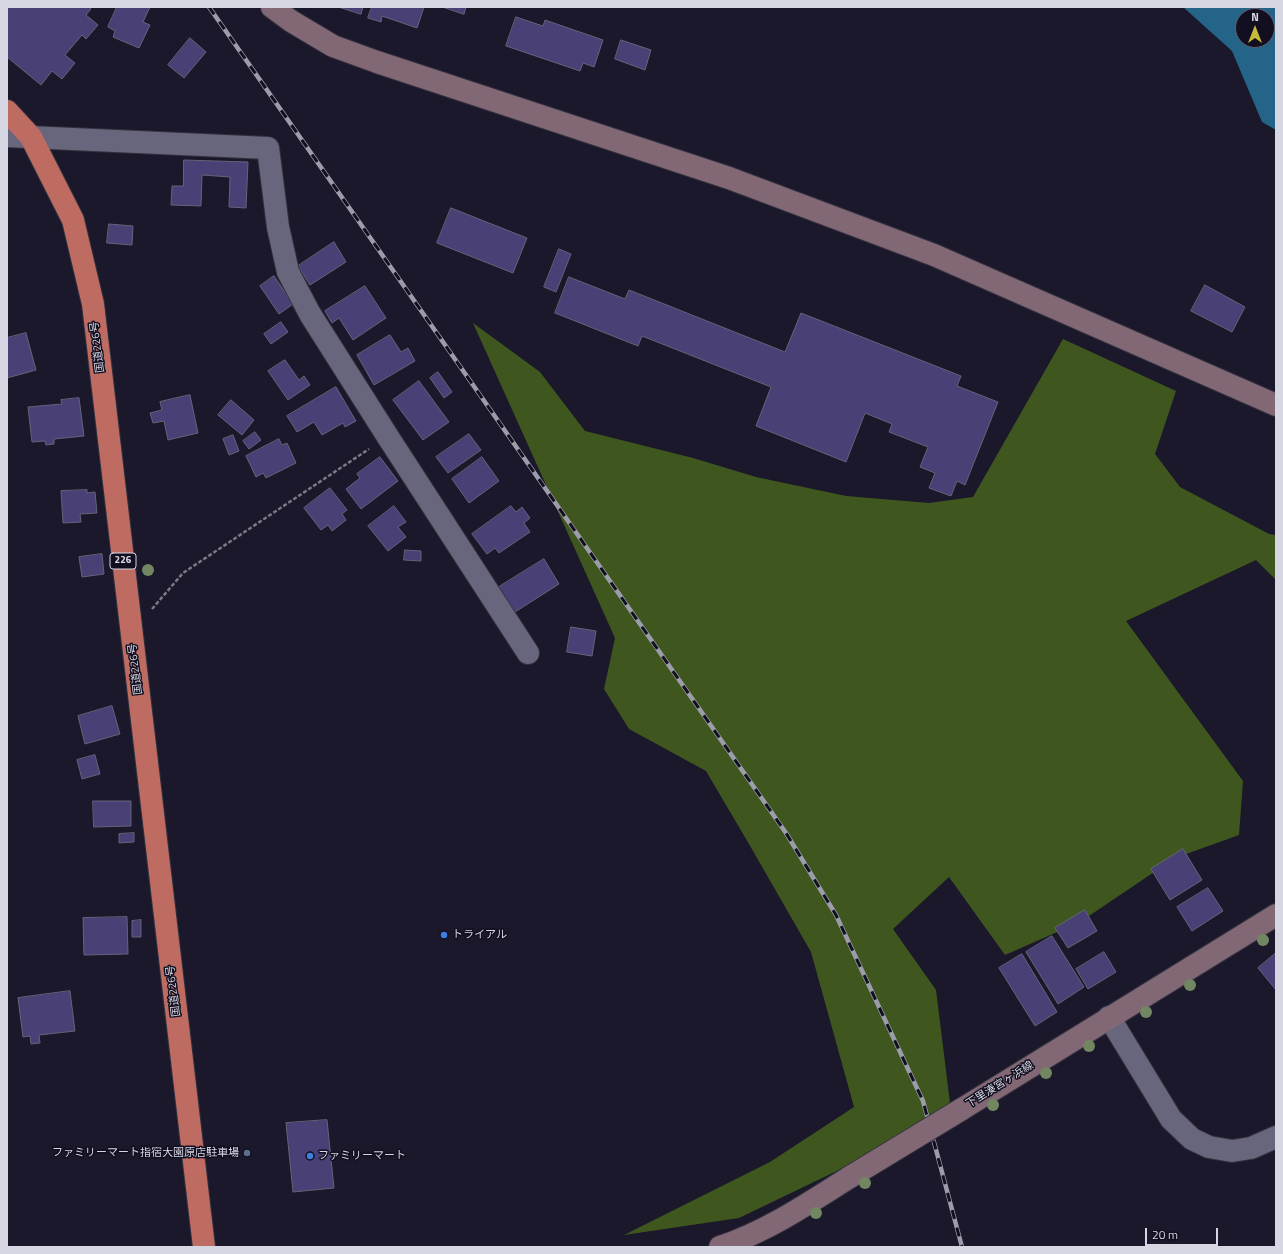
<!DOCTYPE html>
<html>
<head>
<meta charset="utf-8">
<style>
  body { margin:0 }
  #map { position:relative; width:1283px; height:1254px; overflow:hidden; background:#1a182a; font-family:"Titillium Web",sans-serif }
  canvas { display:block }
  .frame { position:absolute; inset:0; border:8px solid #d7d6e3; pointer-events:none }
  .north { position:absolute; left:1235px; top:8px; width:40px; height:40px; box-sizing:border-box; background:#110f20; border:1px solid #605f6e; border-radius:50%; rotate:0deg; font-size:11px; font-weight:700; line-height:16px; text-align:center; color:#d7d6e3 }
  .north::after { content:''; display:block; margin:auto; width:14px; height:18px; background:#c8bb3b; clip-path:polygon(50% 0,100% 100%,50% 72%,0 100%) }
  .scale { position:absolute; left:1145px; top:1228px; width:73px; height:18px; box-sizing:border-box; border:2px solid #d7d6e3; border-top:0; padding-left:5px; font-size:12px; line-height:14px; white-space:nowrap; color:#d7d6e3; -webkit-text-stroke:3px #110f20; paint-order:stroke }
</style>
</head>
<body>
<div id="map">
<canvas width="1283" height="1254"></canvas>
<div class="frame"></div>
<div class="north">N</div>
<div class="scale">20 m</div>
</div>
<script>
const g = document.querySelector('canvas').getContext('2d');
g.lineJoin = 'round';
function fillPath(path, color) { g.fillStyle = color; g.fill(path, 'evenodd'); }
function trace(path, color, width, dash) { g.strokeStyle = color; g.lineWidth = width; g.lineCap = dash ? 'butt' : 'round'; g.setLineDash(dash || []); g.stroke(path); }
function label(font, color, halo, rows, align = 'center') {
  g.font = font + ' "Titillium Web","Noto Sans JP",sans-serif'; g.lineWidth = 3; g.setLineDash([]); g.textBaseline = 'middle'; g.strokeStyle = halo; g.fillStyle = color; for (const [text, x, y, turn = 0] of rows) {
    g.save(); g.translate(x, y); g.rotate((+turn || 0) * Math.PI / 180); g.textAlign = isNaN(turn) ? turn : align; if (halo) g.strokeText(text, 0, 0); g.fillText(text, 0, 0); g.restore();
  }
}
const forest = new Path2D(`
  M473,323L540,372L585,431L693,458L756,477L846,496L929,503L973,497L1063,339L1176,391L1155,454L1180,487L1269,534L1276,535V580L1256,560L1126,621L1243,781L1239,835L1175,858L1080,922L1005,955L949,877L893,929L936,990L952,1119L870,1155L739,1218L624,1235L770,1162L854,1107L811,952L749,844L706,771L629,729L604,689L615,638Z`);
const water = new Path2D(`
  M1183,7H1276V130L1262,122L1232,51ZM1243,16H1267V40H1243Z`);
const building = new Path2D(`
  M7,7H89L91,9L86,15L98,25L86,39L82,35L65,55L75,63L62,79L52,71L41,85L7,57Z
  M117,7H150L143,22L150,25L139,48L113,37L115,31L108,27Z
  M339,7H363L361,14Z
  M372,7H424L417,28L382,16L381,22L368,18Z
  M443,7H466L464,14Z
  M516,17L543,26L545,20L603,40L594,67L583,63L580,71L506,46Z
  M190,38L206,52L184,78L168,65Z
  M621,40L651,50L645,70L615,59Z
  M184,160L248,162L246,208L229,207L230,177L202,175L201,206L171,205L172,186H183Z
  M451,208L527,238L513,273L437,243Z
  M109,224L133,226L132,245L107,243Z
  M334,242L346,262L310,285L298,266Z
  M559,249L571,254L556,292L544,287Z
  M274,276L293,304L279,314L260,286Z
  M569,277L625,299L629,290L785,352L801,313L961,376L957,386L998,402L965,485L957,481L951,496L929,488L935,473L920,467L928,447L889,432L892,424L865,413L846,462L756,426L771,387L642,336L638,346L555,313Z
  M1205,285L1245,307L1232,332L1191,311Z
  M365,286L386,318L353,340L339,318L332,323L325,311Z
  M281,322L288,332L271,344L264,334Z
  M26,333L36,370L7,378V338Z
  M390,335L401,352L408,348L415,361L374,385L357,355Z
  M285,360L299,380L304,376L310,385L288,400L268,371Z
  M438,372L452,392L444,398L430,378Z
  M419,381L449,422L423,440L393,400Z
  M336,387L356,421L345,427L343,423L322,435L314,422L297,432L287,416Z
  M190,395L198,433L168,440L164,421L153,423L150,413L162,410L160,402Z
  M79,398L84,436L54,439V444L46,445L45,441L32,442L28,407L62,404L61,400Z
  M231,400L254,420L242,435L218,415Z
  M255,432L261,440L249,449L243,441Z
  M469,434L481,450L448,473L436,457Z
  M233,435L239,451L229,455L223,439Z
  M279,439L282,445L287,443L296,463L266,478L263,473L256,477L246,456Z
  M380,457L398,481L361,509L346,489L360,478L357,474Z
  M482,457L499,481L469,503L452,479Z
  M330,488L347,510L342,514L346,520L332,531L328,525L321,530L304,508Z
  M87,490V493L95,492L97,513L80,514L81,522L63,523L61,491Z
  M394,506L406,522L398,527L406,537L388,551L368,526Z
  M511,506L516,512L522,507L530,518L524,523L530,532L499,553L495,548L487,554L472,534Z
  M405,550L421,551V561L404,560Z
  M102,554L104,574L82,577L79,557Z
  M544,559L559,584L515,612L499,587Z
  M571,627L596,631L592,656L567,652Z
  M112,706L120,734L85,744L78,716Z
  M95,755L100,774L82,779L77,760Z
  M93,801H131V826L94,827Z
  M134,833V842L119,843V834Z
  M1183,849L1202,880L1170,900L1151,869Z
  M1208,888L1223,911L1192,931L1177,907Z
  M1085,910L1097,931L1068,948L1055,928Z
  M127,917L128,954L84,955L83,918Z
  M141,920V937H132V921Z
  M1052,936L1084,987L1058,1004L1026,952Z
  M1104,952L1116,972L1088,989L1076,969Z
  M1276,953V990L1258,968Z
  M1022,954L1057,1012L1035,1026L999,968Z
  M70,991L75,1031L39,1035L40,1043L31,1044L30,1036L23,1037L18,998Z
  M327,1120L334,1188L293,1192L286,1123Z`);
const path = new Path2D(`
  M152,609L183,573L369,449`);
const street = new Path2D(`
  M7,136L268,148L278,227L288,272L310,314L388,437L528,653
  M1109,1017L1171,1119L1192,1139L1209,1147L1232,1151L1251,1148L1276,1137`);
const secondary = new Path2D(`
  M272,7L291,21L333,46L377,62L729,178L934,255L1276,405
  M962,1109L1276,915
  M720,1247C768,1231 807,1204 850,1177`);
const highway = new Path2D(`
  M7,111L31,137L73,220L93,304L204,1247`);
const rail = new Path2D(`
  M209,7L786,833L836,915L923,1101L962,1247`);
const secondaryBridge = new Path2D(`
  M850,1177L962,1109`);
const trees = [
  [148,570],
  [1263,940],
  [1190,985],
  [1146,1012],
  [1089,1046],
  [1046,1073],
  [993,1105],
  [865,1183],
  [816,1213]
];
const markers = [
  [444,935,4,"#3f7fe0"],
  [247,1153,4,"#5c6f8a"],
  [310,1156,4,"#3f7fe0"]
];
const shields = [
  [123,561,26]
];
const shieldNames = [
  ["226",123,561]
];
const streetNames = [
  ["国道226号",98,347,-97],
  ["国道226号",136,669,-97],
  ["国道226号",174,991,-97],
  ["下里湊宮ヶ浜線",1000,1085,-32]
];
const poiNames = [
  ["トライアル",452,935],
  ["ファミリーマート指宿大園原店駐車場",239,1153,"right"],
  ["ファミリーマート",318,1156]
];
fillPath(forest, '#3f571f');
fillPath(water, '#236488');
fillPath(building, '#494176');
trace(building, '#65637a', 1);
trace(street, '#343240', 24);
trace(secondary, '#343240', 24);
trace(highway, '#343240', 24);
trace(path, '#7a7988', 2.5, [4, 2]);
trace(street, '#68667d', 22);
trace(secondary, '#826875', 22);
trace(highway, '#be6c62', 22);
trace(rail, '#9d9caa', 4.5);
trace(rail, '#110f20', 3, [9]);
trace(secondaryBridge, '#343240', 24, []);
trace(secondaryBridge, '#826875', 22);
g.fillStyle = '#728761';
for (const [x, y] of trees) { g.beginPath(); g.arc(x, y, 6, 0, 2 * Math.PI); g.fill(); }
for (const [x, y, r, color] of markers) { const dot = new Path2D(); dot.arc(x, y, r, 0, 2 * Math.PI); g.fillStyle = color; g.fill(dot); trace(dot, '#110f20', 1.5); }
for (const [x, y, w] of shields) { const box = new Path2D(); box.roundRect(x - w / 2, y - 8, w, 16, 3); g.fillStyle = '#110f20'; g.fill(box); trace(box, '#d7d6e3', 1); }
label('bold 10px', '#d7d6e3', null, shieldNames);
label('11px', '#d7d6e3', '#110f20', streetNames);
label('11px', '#d7d6e3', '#110f20', poiNames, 'left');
</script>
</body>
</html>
